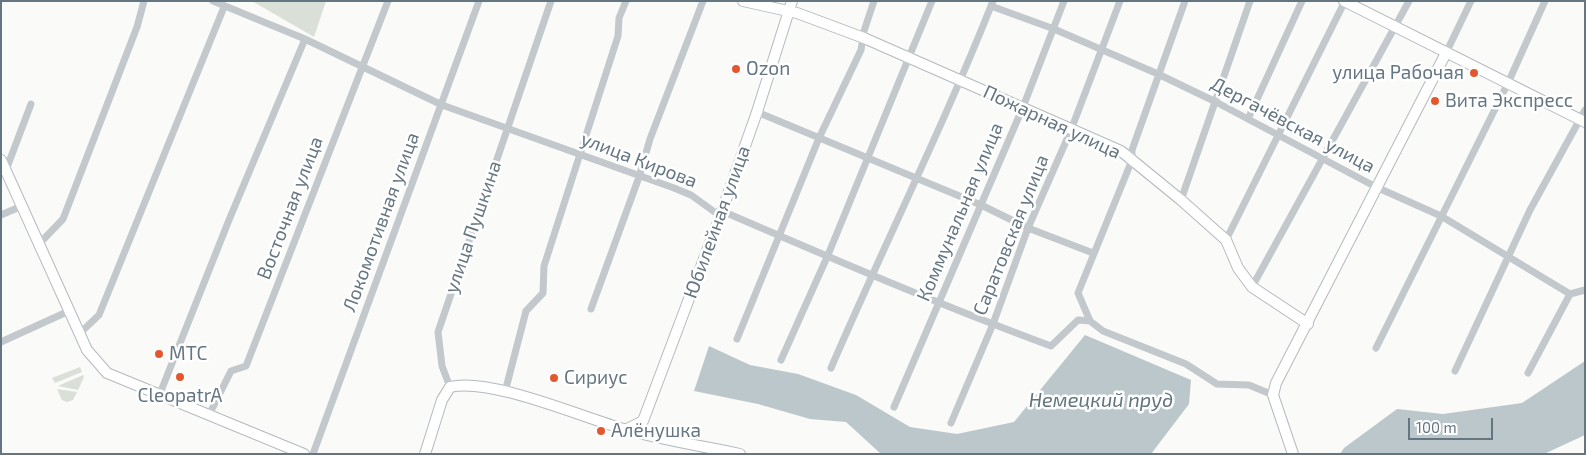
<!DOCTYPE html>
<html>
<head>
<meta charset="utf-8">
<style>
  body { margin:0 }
  #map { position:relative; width:1586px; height:455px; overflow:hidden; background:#fafaf8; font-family:"Exo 2",sans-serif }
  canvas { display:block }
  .frame { position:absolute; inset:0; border:2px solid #657683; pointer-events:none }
  .scale { position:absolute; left:1408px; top:418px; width:85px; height:22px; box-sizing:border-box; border:2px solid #657683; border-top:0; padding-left:6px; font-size:15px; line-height:18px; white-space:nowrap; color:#657683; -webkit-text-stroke:4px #fff; paint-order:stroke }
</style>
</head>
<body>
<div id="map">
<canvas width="1586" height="455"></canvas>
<div class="frame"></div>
<div class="scale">100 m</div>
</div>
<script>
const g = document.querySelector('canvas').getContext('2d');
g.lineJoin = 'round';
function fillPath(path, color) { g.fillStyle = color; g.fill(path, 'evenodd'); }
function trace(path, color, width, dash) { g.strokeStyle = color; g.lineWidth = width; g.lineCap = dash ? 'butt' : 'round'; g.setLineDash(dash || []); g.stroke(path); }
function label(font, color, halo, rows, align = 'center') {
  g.font = font + ' "Exo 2",sans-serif'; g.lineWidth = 5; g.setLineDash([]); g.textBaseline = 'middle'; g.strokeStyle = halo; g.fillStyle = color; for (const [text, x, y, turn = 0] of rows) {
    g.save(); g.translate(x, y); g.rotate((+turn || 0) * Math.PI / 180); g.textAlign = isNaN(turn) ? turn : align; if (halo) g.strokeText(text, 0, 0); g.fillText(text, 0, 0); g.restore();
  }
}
const green = new Path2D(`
  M252,1H326L314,37Z
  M80,367L82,372L55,383L52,378Z
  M83,375L84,377L78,390L58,386Z
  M57,389L77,392L73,400L67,402L62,400Z`);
const water = new Path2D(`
  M1085,335L1191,380L1189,404L1151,454H881L846,422L810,419L758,404L694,391L709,346L750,365L798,374L856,395L910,427L957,434L1014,422Z
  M1585,361V435L1544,454H1340L1344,448L1397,409L1443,414L1522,403Z`);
const street = new Path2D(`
  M213,1L305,39L442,105L674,188L691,195L716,213L722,211C831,258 940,305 1051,346L1078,320L1090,321L1103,331L1186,364L1217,384L1249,385L1273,395
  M991,6L1054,29L1158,74L1216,102L1376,187L1441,216L1570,294
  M1446,53L1471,1
  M757,112L981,205L1028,228L1093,253
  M1248,119L1302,1
  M6,170L31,104
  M1181,200L1250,1
  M1,215L22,206
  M1226,240L1345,1
  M39,244L63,219L137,27L144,1
  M1252,287L1409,1
  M591,309L639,177L650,139L703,1
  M1090,321L1078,293L1132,160V150L1185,1
  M79,334L99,315L224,7
  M737,339L819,138L861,50L864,31L874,1
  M1,342L69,311
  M1376,348L1508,83L1545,1
  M781,360L828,255L932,1
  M831,368C884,245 944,125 993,1
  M1455,371L1530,210L1585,110
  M1528,373L1570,294L1585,290
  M450,387L442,366L438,332L551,1
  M505,392L526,311L543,293L544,266L618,36L619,18L626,1
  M159,396L229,220L305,39
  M894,407L1023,107L1064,1
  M209,415L231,371L246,366L388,1
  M951,423L993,324L1028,228L1071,130L1120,1
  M313,454L479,1`);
const secondary = new Path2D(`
  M743,1L797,13L864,38L1121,151L1181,200L1226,240L1238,268L1252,287L1308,324
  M1344,1L1585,122
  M1,160L87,350L107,373L304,454
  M625,430L643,421L722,211L757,112L792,1
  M425,454L442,400L450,387C490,377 581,417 624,429C662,440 702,446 740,454
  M1293,454L1273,395L1276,383L1446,53`);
const markers = [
  [736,69,5,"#e4572e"],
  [1474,73,5,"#e4572e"],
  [1435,101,5,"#e4572e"],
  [159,354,5,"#e4572e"],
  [180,377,5,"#e4572e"],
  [554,378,5,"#e4572e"],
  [601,431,5,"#e4572e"]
];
const poiNames = [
  ["Ozon",746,69],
  ["улица Рабочая",1464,73,"right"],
  ["Вита Экспресс",1445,101],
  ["МТС",169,354],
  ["Сириус",564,378],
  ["CleopatrA",180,396,"center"],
  ["Алёнушка",611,431]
];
const streetNames = [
  ["Пожарная улица",1052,122,25],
  ["Дергачёвская улица",1293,125,28],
  ["улица Кирова",639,160,21],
  ["Восточная улица",290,208,-69],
  ["Коммунальная улица",960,212,-67],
  ["Локомотивная улица",381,222,-70],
  ["Юбилейная улица",717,222,-70],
  ["улица Пушкина",473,227,-71],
  ["Саратовская улица",1011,235,-68]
];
const waterNames = [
  ["Немецкий пруд",1101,400]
];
fillPath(green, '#dadfd7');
fillPath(water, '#bbc7cb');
trace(secondary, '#b3babf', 12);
trace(street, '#c3c8cc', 7);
trace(secondary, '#fff', 10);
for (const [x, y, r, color] of markers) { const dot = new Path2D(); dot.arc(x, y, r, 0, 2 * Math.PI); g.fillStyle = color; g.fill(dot); trace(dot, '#fff', 2); }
label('19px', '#657683', '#fff', poiNames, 'left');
label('19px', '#657683', '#fff', streetNames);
label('italic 20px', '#60757c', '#fff', waterNames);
</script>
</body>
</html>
